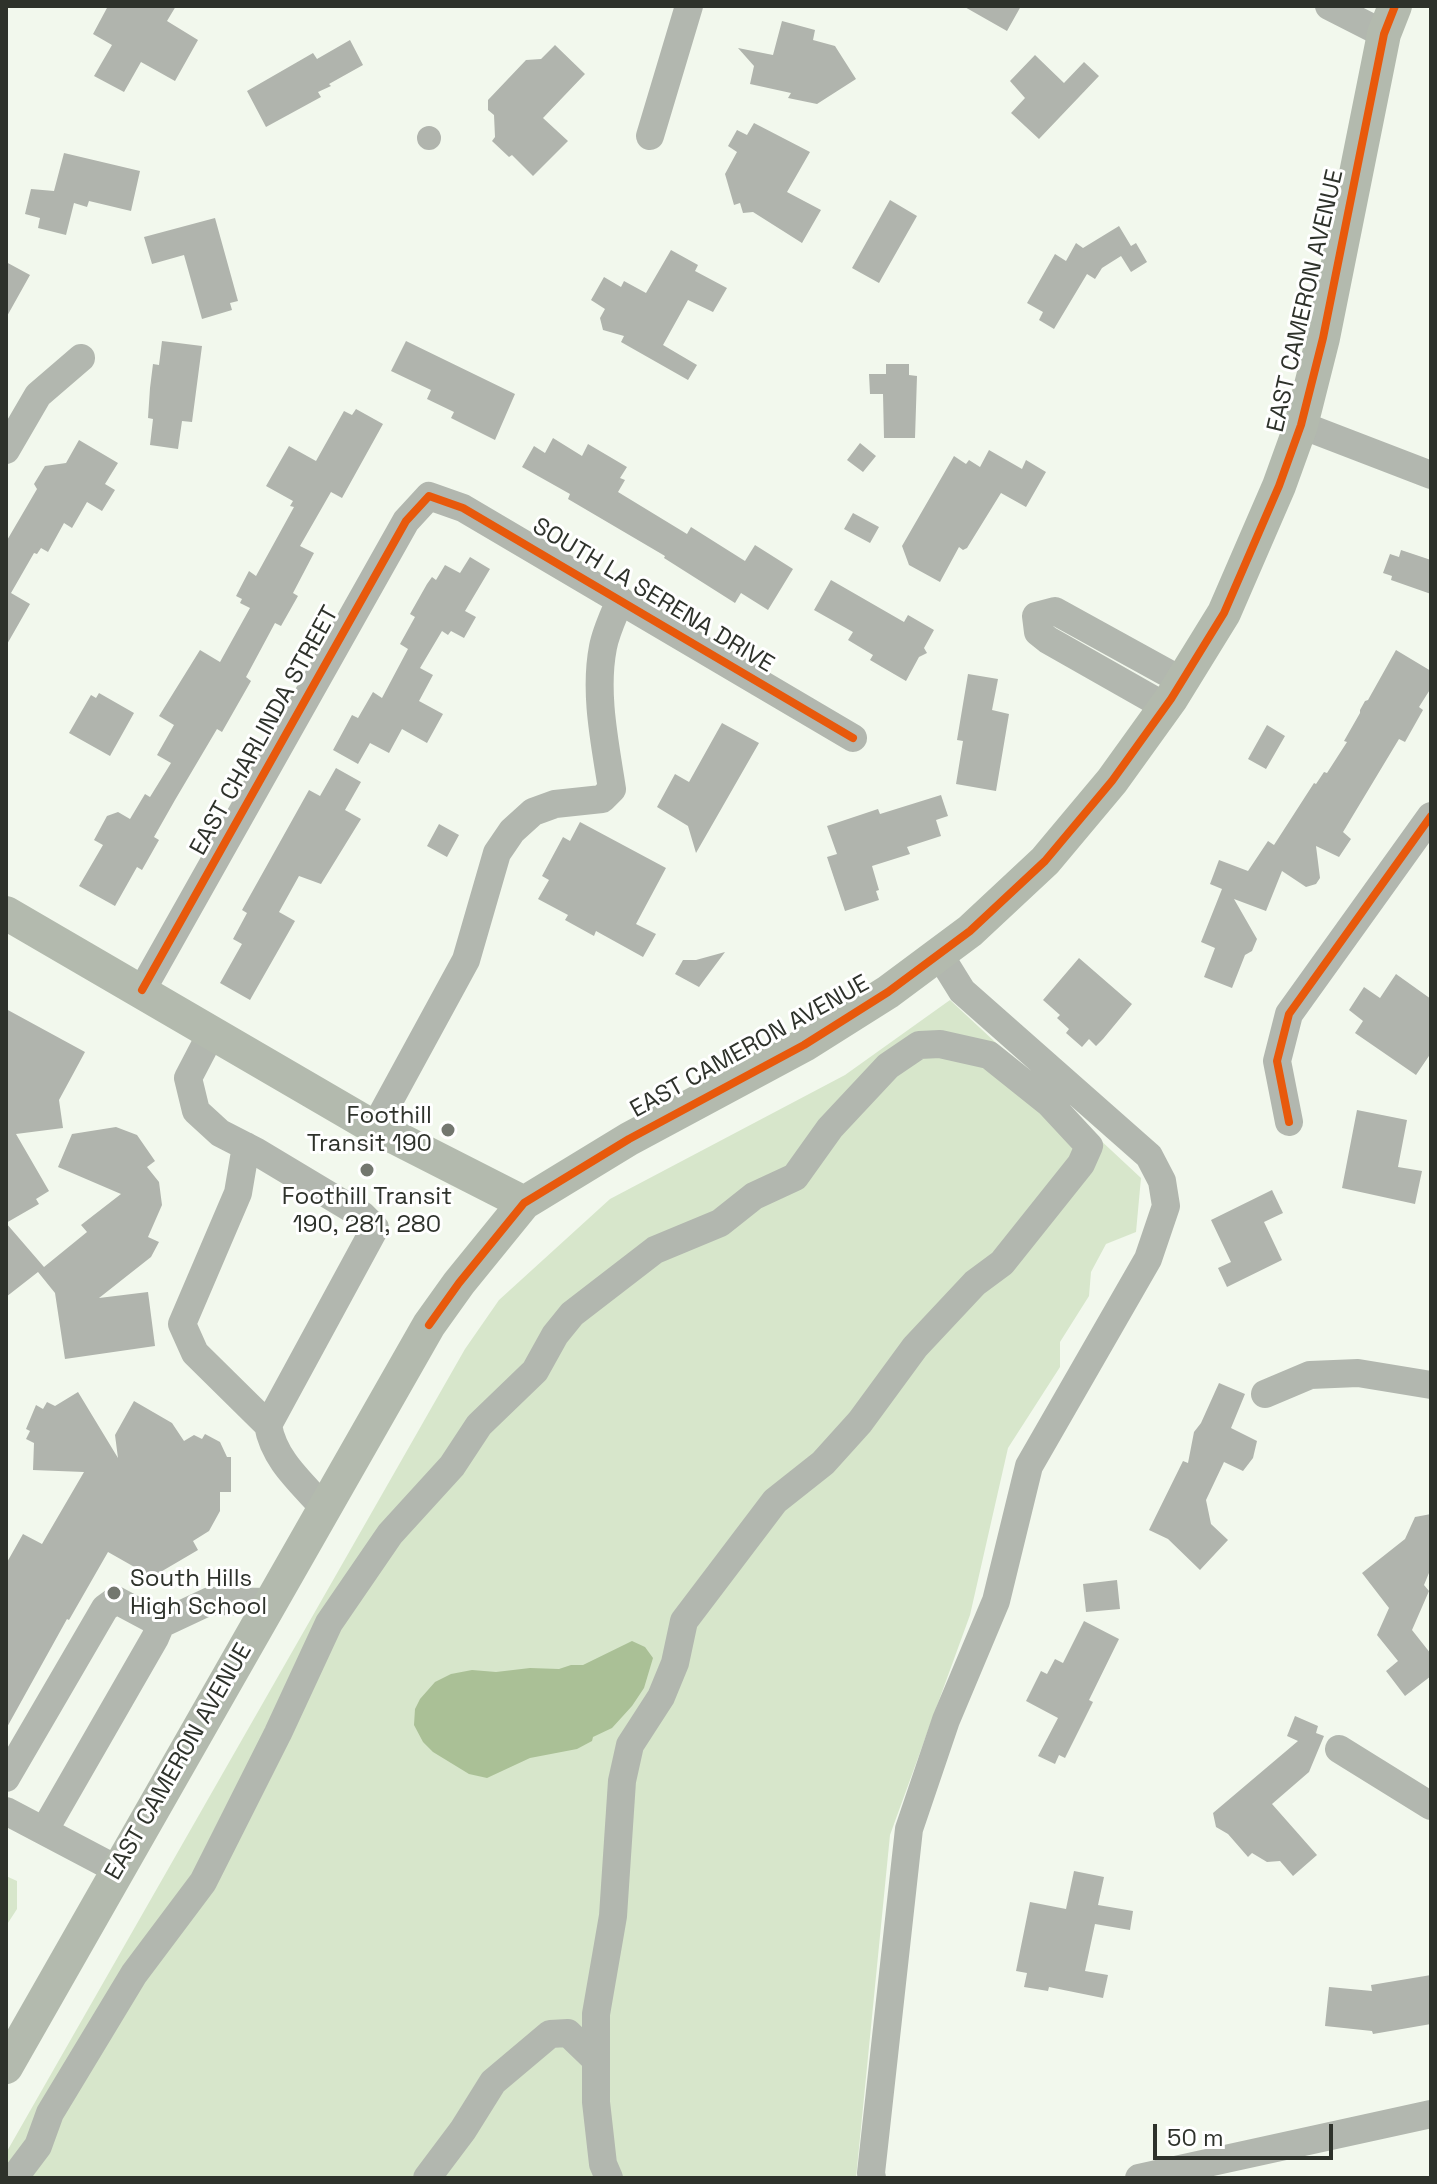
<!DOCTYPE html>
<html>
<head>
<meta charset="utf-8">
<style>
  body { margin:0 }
  #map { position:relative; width:1437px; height:2184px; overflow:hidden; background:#f2f8ed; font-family:"Space Grotesk",sans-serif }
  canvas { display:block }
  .frame { position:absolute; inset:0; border:8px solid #2e322b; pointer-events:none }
  .scale { position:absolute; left:1153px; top:2124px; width:180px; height:36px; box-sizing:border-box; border:4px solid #2e322b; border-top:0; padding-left:10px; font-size:24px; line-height:28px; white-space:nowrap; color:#2e322b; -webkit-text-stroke:6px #fff; paint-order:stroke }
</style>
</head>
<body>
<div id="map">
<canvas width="1437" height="2184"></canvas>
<div class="frame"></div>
<div class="scale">50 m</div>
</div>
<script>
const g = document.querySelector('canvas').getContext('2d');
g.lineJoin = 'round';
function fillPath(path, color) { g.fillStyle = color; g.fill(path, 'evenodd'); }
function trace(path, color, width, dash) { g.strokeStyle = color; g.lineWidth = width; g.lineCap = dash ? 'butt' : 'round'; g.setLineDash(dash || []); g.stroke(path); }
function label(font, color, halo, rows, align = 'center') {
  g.font = font + ' "Space Grotesk",sans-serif'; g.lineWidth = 6; g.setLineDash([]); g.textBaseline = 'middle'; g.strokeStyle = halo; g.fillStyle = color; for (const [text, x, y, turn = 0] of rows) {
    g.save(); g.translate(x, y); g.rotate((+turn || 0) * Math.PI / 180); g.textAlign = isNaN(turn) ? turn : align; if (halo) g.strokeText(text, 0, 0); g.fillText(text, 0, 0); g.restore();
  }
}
const green = new Path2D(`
  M950,1000L1141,1178L1136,1232L1106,1244L1091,1272L1089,1296L1060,1342V1367L1008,1448L970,1615L890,1835L856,2178H6V2153L465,1349L499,1300L610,1199L845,1075Z
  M6,1876L17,1881V1909L6,1926Z`);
const water = new Path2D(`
  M632,1641L645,1647L653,1658L644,1688L632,1706L612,1728L593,1737L592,1741L577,1749L530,1758L487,1778L469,1774L433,1752L423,1742L414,1725L415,1709L420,1699L435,1682L451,1674L472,1670L496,1672L530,1668L559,1669L571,1665H583Z`);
const building = new Path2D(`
  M108,6H176L167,21L198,40L175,81L141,62L124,92L94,76L112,45L93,34Z
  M963,6H1021L1007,31Z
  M782,21L815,30L813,40L835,46L856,79L817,104L788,98L791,93L750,84L754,66L738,48L773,55Z
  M350,40L363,65L329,84L331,86L318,92L321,97L266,127L247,91L313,53L317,59Z
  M555,45L585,74L543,118L568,141L533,176L512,155L509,157L492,141L495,137L494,115L488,110V100L526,60L541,59Z
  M1035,55L1064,83L1084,62L1099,76L1039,139L1011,113L1025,98L1010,81Z
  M754,123L810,152L787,192L821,210L802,243L753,212L743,213L740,203L734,205L725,174L737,152L728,146L737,130L747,135Z
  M417 138a12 12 0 1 1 24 0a12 12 0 1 1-24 0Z
  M64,153L140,171L131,211L89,201L87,207L74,203L66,235L38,228L40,218L25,214L31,189L54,191Z
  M890,200L917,216L879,283L852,268Z
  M215,218L238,301L230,303L232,310L202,319L184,255L152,264L144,237Z
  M1119,226L1131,246L1136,243L1147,262L1131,272L1121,256L1102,268L1095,279L1087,274L1054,329L1039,320L1043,312L1027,303L1055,254L1066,261L1076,243L1083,248Z
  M671,250L698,265L695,271L727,288L713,312L688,300L663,345L697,365L688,380L621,342L624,336L603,330L600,318L605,309L591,300L604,277L621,287L624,281L646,293Z
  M6,262L30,275L6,318Z
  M162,341L202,346L192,422L182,421L178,449L150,445L153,419L148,418L150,388L153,364L159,365Z
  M406,341L515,394L495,440L451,418L454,412L427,399L431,390L391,371Z
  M886,364H909V375L917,376L915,438H884L883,394H870L869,374H886Z
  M356,409L383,424L342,498L331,492L300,546L314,553L293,593L298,596L281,626L275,623L246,677L251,681L222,732L217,729L175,800L154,837L159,840L142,870L137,867L115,906L79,886L103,845L94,840L107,816L118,812L130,819L145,794L150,797L171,763L157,755L174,725L159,716L200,650L220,662L250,608L240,603L242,599L236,596L249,571L256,576L294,507L290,506L293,501L266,486L289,446L316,461L344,411L352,415Z
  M553,438L582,456L588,444L627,467L620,478L625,480L618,492L687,534L691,527L745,561L755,545L793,569L768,610L741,593L735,603L664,558L665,556L568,499L570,494L522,467L534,446L545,453Z
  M79,440L118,463L105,484L115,490L102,511L87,502L72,528L64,523L48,552L41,548L37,554L34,553L11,593L30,604L6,646V542L37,489L34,484L45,466L66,463Z
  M860,443L876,456L863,472L847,460Z
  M989,450L1022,469L1026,460L1046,472L1026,507L1001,493L967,548L963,550L959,547L940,582L909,565L902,546L954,456L966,464L969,460L980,467Z
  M853,513L879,527L870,543L844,529Z
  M1401,550L1431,560V594L1391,580L1392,576L1383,573L1390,554L1399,557Z
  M470,557L490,569L465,611L476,617L464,638L451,631L448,635L442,631L420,668L433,675L419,701L443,714L427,743L402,729L389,753L370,743L358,764L333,750L352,715L358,718L373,692L382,698L408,649L400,644L415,617L410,614L427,584L432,577L436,580L445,565L460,573Z
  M831,580L904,622L908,615L934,630L924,648L927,653L919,657L906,681L870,660L873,655L848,640L853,632L814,610Z
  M1396,650L1431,671V688L1419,707L1423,710L1405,742L1399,739L1343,832L1351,839L1339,857L1316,846L1320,878L1316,884L1306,887L1282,871L1266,911L1234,899L1257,939L1252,951L1245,955L1232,988L1204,977L1215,948L1201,942L1222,889L1210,884L1219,860L1248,871L1268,841L1274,845L1314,783L1316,784L1324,772L1327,773L1347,742L1344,741L1360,713V710L1365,701L1368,700Z
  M968,674L998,679L992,710L1009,714L996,791L956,784L963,741L957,740Z
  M99,693L134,713L110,756L69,733L91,695L96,698Z
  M722,723L759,743L696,853L688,826L657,807L675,774L689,782Z
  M1267,725L1285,736L1266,769L1248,759Z
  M336,768L361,782L345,810L361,819L321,884L299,876L279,912L295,921L250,1000L220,983L242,944L233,939L247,913L242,910L309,790L320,796Z
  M941,795L948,816L936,820L941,836L907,847L910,854L872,866L879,890L876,891L879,900L845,911L827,857L837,854L827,826L878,809L880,814Z
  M580,822L666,868L636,924L656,934L643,957L596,931L594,936L565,920L568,915L538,899L549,880L542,876L563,837L570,841Z
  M439,824L459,835L447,857L427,846Z
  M725,952L699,987L675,974L683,960H696Z
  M1079,958L1132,1004L1103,1039L1096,1046L1089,1039L1082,1047L1066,1033L1069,1029L1057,1018L1060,1015L1043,1000Z
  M1396,974L1431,999V1053L1416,1075L1355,1033L1363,1021L1349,1010L1364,987L1380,998Z
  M6,1009L85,1052L59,1100L63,1128L16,1134L49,1191L36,1199L39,1204L6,1223L44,1267L87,1232L81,1225L121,1194L58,1167L72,1134L116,1127L137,1135L155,1161L147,1167L159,1182L162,1205L148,1237L159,1242L151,1257L99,1298L148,1292L155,1346L65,1359L55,1293L38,1272L6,1297Z
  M1357,1110L1407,1120L1398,1167L1422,1171L1415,1204L1342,1188Z
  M1272,1190L1283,1213L1264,1222L1282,1260L1227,1287L1218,1268L1231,1262L1211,1220Z
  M1219,1383L1245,1394L1231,1428L1257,1441L1253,1458L1243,1471L1224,1462L1206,1500L1211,1524L1228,1540L1200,1570L1168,1539L1149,1530L1183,1461L1188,1463L1194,1432L1201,1423Z
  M78,1392L118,1458L115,1435L134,1401L172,1423L184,1441L194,1435L202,1439L205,1434L220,1442L227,1457H231V1492H220V1511L209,1531L193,1541L198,1550L152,1577L108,1552L69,1620L67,1619L6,1729V1564L23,1534L42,1544L84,1472L33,1470L34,1443L26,1439L30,1431L26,1429L36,1405L43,1409L47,1402L55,1406Z
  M1431,1514V1568L1424,1585L1429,1591L1412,1630L1431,1654V1676L1405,1696L1386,1671L1398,1661L1377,1635L1389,1608L1362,1573L1405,1539L1415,1517Z
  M1117,1580L1120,1609L1086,1612L1083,1584Z
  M1084,1621L1119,1639L1089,1700L1093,1702L1065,1758L1059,1755L1055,1764L1038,1756L1058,1718L1026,1701L1041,1671L1047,1674L1055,1659L1063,1663Z
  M1295,1716L1318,1726L1316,1733L1324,1736L1309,1772L1272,1804L1317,1855L1293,1876L1280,1861L1267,1862L1252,1853L1248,1857L1228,1834L1216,1827L1213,1813L1298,1741L1287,1736Z
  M1074,1871L1104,1877L1098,1905L1133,1911L1130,1930L1095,1924L1085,1971L1108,1975L1103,1998L1049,1987L1048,1991L1024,1987L1027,1973L1016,1971L1030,1902L1066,1909Z
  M1431,1975V2024L1373,2034L1372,2031L1325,2026L1329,1987L1372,1991L1371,1985Z`);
const minor = new Path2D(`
  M1329,6L1384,34
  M650,136L689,6
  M1301,425L1431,475
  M6,450L38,395L81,358
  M1166,707L1048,640L1038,632L1036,616L1055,611L1182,681
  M142,990L406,521L429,496L463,508L853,738
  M212,1032L188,1078L196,1111L220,1133L257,1152L362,1215L375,1228L268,1425C274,1460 301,1482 324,1508
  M1289,1122L1277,1061L1289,1014L1431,816
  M375,1127L466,960L497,853L512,831L533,812L555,804L602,799L612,789C605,743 594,693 603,647C606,631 614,615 620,600
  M246,1146L238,1193L182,1324L195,1353L268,1425
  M1265,1394L1310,1375L1358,1373L1431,1385
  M161,1624L210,1601L270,1602
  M1339,1749L1431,1806
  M6,1778L105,1608L116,1600L161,1624L155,1638L44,1831
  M6,1811L118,1870
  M14,2178L38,2146L50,2113L134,1974L203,1882L278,1733L329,1623L390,1534L452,1466L479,1425L535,1371L555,1335L572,1314L655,1250L720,1223L754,1196L795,1177L830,1128L888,1066L919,1045L940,1044L989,1055L1049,1103L1089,1146L1081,1164L1002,1263L975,1283L915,1347L860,1422L823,1463L775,1501L684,1621L675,1663L661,1697L630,1745L622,1781L613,1916L596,2014V2102L603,2164L609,2178
  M427,2178L463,2130L493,2082L550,2034L568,2033L595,2059
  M872,2178L871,2173L909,1829L946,1720L996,1601L1029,1466L1148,1259L1166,1206L1162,1181L1149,1156L962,991L939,954
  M1139,2178L1431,2114`);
const major = new Path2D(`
  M6,913L363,1121L524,1203
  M6,2067L429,1325L459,1283L524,1203L629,1139L804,1045L888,992L970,931L1045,861L1112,781L1171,699L1224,613L1279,486L1301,425L1323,338L1384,34L1395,6`);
const cycleway = new Path2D(`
  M142,990L406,521L429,496L463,508L853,738
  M1289,1122L1277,1061L1289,1014L1431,816
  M429,1325L459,1283L524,1203L629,1139L804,1045L888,992L970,931L1045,861L1112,781L1171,699L1224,613L1279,486L1301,425L1323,338L1384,34L1395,6`);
const markers = [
  [448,1130,8,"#73776f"],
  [367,1170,8,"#73776f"],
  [114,1593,8,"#73776f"]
];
const streetNames = [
  ["EAST CAMERON AVENUE",1306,301,-77],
  ["SOUTH LA SERENA DRIVE",653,596,31],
  ["EAST CHARLINDA STREET",265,731,-61],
  ["EAST CAMERON AVENUE",750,1047,-29],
  ["EAST CAMERON AVENUE",179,1762,-60]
];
const poiNames = [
  ["Foothill",432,1116],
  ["Transit 190",432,1144],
  ["Foothill Transit",367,1197,"center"],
  ["190, 281, 280",367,1225,"center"],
  ["South Hills",130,1579,"left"],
  ["High School",130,1607,"left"]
];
fillPath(green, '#d7e6cb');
fillPath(water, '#aac096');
fillPath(building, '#b0b4ad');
trace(minor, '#b2b7af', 28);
trace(major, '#b3baae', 34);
trace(cycleway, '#e8590c', 8);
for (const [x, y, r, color] of markers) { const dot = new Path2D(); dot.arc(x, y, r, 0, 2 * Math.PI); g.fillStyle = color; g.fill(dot); trace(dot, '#fff', 3); }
label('24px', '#2e322b', '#fff', streetNames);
label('24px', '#2e322b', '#fff', poiNames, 'right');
</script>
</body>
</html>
